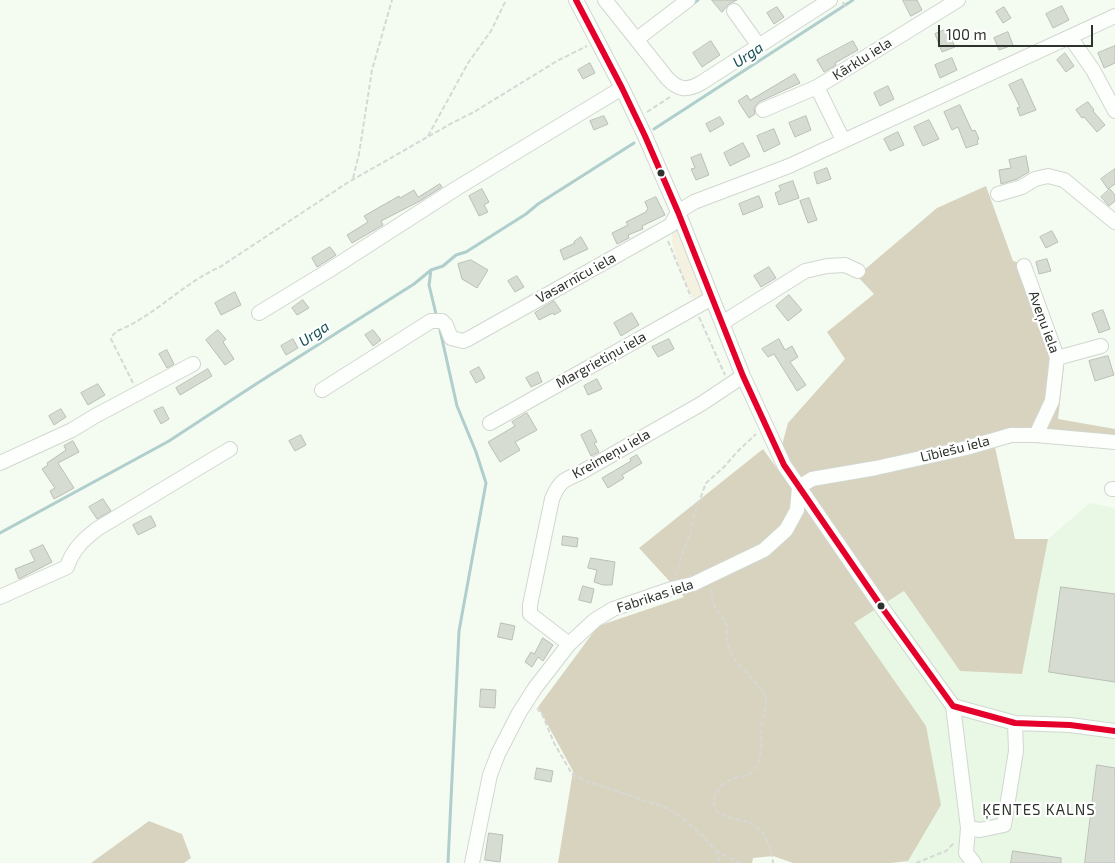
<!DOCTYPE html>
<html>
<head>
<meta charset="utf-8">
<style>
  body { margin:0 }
  #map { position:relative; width:1115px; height:863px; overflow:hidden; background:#f4fcf2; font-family:"Exo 2",sans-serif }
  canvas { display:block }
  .scale { position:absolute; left:938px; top:25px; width:155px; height:22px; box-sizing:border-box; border:2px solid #2e342d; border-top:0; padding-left:6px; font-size:15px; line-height:18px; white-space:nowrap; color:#2e342d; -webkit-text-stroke:4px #fff; paint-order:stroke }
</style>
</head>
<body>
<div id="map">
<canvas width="1115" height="863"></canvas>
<div class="scale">100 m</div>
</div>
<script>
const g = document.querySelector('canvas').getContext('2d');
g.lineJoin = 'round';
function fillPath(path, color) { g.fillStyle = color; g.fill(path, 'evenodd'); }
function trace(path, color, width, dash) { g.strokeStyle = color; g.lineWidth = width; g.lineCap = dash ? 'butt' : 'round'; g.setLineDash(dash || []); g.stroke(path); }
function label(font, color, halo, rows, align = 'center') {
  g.font = font + ' "Exo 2",sans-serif'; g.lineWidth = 4.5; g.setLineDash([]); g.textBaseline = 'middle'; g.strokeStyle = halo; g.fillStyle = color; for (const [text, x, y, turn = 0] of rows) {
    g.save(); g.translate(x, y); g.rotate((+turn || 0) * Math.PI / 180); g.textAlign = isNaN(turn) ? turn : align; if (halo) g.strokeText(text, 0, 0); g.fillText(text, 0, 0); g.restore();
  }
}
const built = new Path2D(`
  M1090,503L1115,508V863H906L908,861L854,623L904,591L960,671L1022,674L1048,539Z`);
const green = new Path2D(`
  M677,227L705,295L696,300C687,294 673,252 672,240C671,236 672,232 673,228Z`);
const forest = new Path2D(`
  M986,186L1013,261L1029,265L1064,366L1058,419L1115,429V438L990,436L995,447L1015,539H1048L1022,674L960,671L904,591L854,623L926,726L941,805L908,861L891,863H793L773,856L753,858L752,863H558L573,771L538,707L598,626L684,597L639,548L763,449L776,467L788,423L845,359L827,332L874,294L857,276L937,208Z
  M149,821L182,834L191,858L184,863H91Z`);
const stream = new Path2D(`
  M691,5L698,0
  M654,129L853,0
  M431,270L429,285L436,314
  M440,330L457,406L476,452L486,483L459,631L448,863
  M0,533L169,441L256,384L414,284L431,270L443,266L456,255L466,252L526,214L538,204L634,143`);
const building = new Path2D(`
  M712,0H737L729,4L722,12Z
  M903,0H917L922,10L911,16Z
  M1062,6L1069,20L1053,28L1046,14Z
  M777,7L784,17L774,24L767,13Z
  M1004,7L1011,18L1003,23L996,12Z
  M947,29L955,47L942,52L935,34Z
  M1008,32L1013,45L999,50L994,38Z
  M711,41L720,55L702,67L693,53Z
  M853,41L858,50L835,63L836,65L824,72L817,60Z
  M1115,46V63L1104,68L1098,53Z
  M1065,53L1074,66L1066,72L1057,60Z
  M952,58L957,70L940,78L935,65Z
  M590,63L595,73L583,79L578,70Z
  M795,74L800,83L759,102L754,108L755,114L749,118L738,101L747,95L750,100Z
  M1022,79L1036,110L1020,116L1017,108L1020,107L1009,85Z
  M888,86L894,99L880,106L874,93Z
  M1088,102L1094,110L1093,111L1105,125L1097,132L1084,117L1082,118L1076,110Z
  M960,105L972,131L975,130L979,139L977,140L978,144L966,148L958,127L952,130L944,112Z
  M604,116L608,124L594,130L590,121Z
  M806,116L811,130L795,137L789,123Z
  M720,117L724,124L710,132L706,124Z
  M929,120L939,139L923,146L914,127Z
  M774,129L780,144L764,152L757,136Z
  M898,132L904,145L890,151L884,139Z
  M743,143L750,156L730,166L724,153Z
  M701,154L709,175L696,180L691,169L695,168L691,158Z
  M1026,156L1029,172L1017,179L1001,184L999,170L1011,168L1009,160Z
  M827,168L831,179L817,184L814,173Z
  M1115,169V184L1108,189L1101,179Z
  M793,181L799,198L779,205L775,193L781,190L779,186Z
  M440,184L442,187L420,201L381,221L383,225L352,243L347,235L368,222L364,216L399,196L400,198L414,190L418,197Z
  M482,189L489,202L484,205L488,212L479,216L469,196Z
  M1110,189L1115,195V201L1109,206L1101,197Z
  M759,196L763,207L743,215L739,204Z
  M656,197L665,215L642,226L643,229L628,235L629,238L617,244L612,233L628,225L626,222L646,212V211L648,209L645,202Z
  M809,198L817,220L808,223L800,201Z
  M1052,231L1058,242L1046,248L1040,237Z
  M581,237L588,249L564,260L560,250L575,243L574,242Z
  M330,247L336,255L317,267L312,258Z
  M1047,259L1051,271L1039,274L1036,262Z
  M471,260L488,270L477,288L462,279L458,264Z
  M769,267L776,278L761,287L754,276Z
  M517,276L524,287L515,292L508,281Z
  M235,292L241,305L221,315L215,303Z
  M789,295L802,310L788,321L776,306Z
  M303,300L309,308L297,315L292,308Z
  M554,301L561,311L554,315L553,313L539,320L535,313Z
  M1103,310L1110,329L1099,333L1092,314Z
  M632,313L639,325L621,336L614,323Z
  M218,330L226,339L223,342L234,359L225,365L206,340Z
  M373,330L381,340L373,346L365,335Z
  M293,339L298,348L286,355L281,346Z
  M669,339L674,349L658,357L652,347Z
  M779,339L785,350L792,346L798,357L790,362L806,385L797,391L774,354L768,357L762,349Z
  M167,350L174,364L167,368L159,354Z
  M1108,356L1114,375L1095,381L1089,361Z
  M479,367L485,378L476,383L470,372Z
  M208,369L212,376L180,395L176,388Z
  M538,372L542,382L531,387L526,378Z
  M597,379L602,389L588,395L584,386Z
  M98,384L105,395L88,405L81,393Z
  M163,407L169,419L161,424L154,411Z
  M61,409L66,417L54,425L49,416Z
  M527,413L537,430L515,442L520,450L500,462L488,442L515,426L512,422Z
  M591,430L597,442L594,443L599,452L591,456L581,435Z
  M301,435L306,445L295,451L289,441Z
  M73,441L79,452L58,463L74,488L54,499L50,491L55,488L42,469L48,465L47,463L66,450L64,446Z
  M637,455L642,463L622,475L624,478L608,488L602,478L631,461L630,459Z
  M103,499L111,511L97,519L89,507Z
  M151,516L156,526L138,535L133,525Z
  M563,536L578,538L577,547L562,545Z
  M43,545L52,562L19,579L15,569L35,561L30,551Z
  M591,558L615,562L612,585H603L594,582L597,570L588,568Z
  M583,586L594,589L591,603L579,600Z
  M1061,587L1115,594V682L1049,672Z
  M501,623L515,626L512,640L498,637Z
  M543,638L553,645L543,661L538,657L532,667L525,662L531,652L534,654Z
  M481,689L496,690L495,708L480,707Z
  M1097,765L1115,768V863H1085Z
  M537,768L553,771L551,782L535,779Z
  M489,833L503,835L500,862L485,860Z
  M1013,851L1061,858V863H1011Z`);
const path = new Path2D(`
  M843,2L846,9
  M647,112L670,97
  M428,136L468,63L491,31L506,0
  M353,178L359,154L372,70L392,0
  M668,241L691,297
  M699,317L725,375
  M133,383L111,339L112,336L117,331C155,316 183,283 220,267L347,183L452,123L474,112L557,61L587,46
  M675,576L691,530L694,515L706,483L724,467L737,452L756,434
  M712,589C712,592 711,597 712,600C715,610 724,617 727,627C728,631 726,634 726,638C727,645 732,657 737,662C744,672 766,689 766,701C766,710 763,719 761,727C760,742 764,759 753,771C747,777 739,776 732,779C722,783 712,794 714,805C717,820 743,818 753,824C766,832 772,849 773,863
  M537,708L543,716L554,743L572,774L586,781L667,808L685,820L702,835L716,851L720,863
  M716,851L740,863
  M916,863L946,851L955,842`);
const minor = new Path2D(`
  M576,0L622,88L645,136L678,212L743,376L784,465L883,609L953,706L1015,723L1070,725L1115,731
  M605,0L667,78C678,90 687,91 701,83L830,0
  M734,11L759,46
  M1070,37L1093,70L1115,111
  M637,39L688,0
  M817,87L843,140
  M763,110L817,87L958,0
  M998,194L1022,187L1035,179L1048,176L1064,180L1115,222
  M678,212L694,202L789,166L1115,16
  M1024,266L1057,357L1052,401L1036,435
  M259,313L328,271L457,188L622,88
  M722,323L805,271L827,266L845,265L858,271
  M1057,358L1101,346
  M322,390L431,321H442L446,325L451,338L463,341L468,339L671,225L678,212
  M490,423L712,298
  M0,463L72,430L95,416L193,364
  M799,487L812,479L876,468L966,448L1011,435H1036L1115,442
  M1112,489H1115
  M0,597L67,567C73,549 83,540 97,529L230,449
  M569,644L530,614V605L552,499C559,482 563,480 580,473L701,404L743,376
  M953,706L968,828L966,853L974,863
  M968,828L980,830L1004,825L1016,751L1015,723
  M472,863L490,775L498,754L519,713L535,688L569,644L595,620L613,609L671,589L693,584L764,550L786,530L797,510L799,487`);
const bus1 = new Path2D(`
  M576,0L622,88L645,136L678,212L743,376L784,465L883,609L953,706L1015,723L1070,725L1115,731`);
const markers = [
  [661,173,4.5,"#2e342d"],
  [881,606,4.5,"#2e342d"]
];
const streetNames = [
  ["Kārklu iela",862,59,-32],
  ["Vasarnīcu iela",576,278,-29],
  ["Aveņu iela",1044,322,70],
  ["Margrietiņu iela",601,360,-29],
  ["Lībiešu iela",955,449,-14],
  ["Kreimeņu iela",611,454,-29],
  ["Fabrikas iela",655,596,-18]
];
const waterNames = [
  ["Urga",748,55,-33],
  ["Urga",314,334,-33]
];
const neighbourhoodNames = [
  ["ĶENTES KALNS",1039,810]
];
fillPath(built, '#e8f8e5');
fillPath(green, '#f4f1e0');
fillPath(forest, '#d8d3be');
trace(stream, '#afcecc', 3);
fillPath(building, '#d7dcd3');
trace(building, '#babeb6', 1);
trace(minor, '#d1d7d0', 16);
trace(path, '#d5d8d5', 2, [5, 2.5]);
trace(minor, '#fdfffd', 14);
trace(bus1, '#e4002b', 6);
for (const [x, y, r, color] of markers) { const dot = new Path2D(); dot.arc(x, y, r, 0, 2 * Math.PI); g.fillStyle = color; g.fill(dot); trace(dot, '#fff', 2); }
label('14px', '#2e342d', '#fff', streetNames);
label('italic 15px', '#175253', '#fff', waterNames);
g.letterSpacing = '1px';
label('15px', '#2e342d', '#fff', neighbourhoodNames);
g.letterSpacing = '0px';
</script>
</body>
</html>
